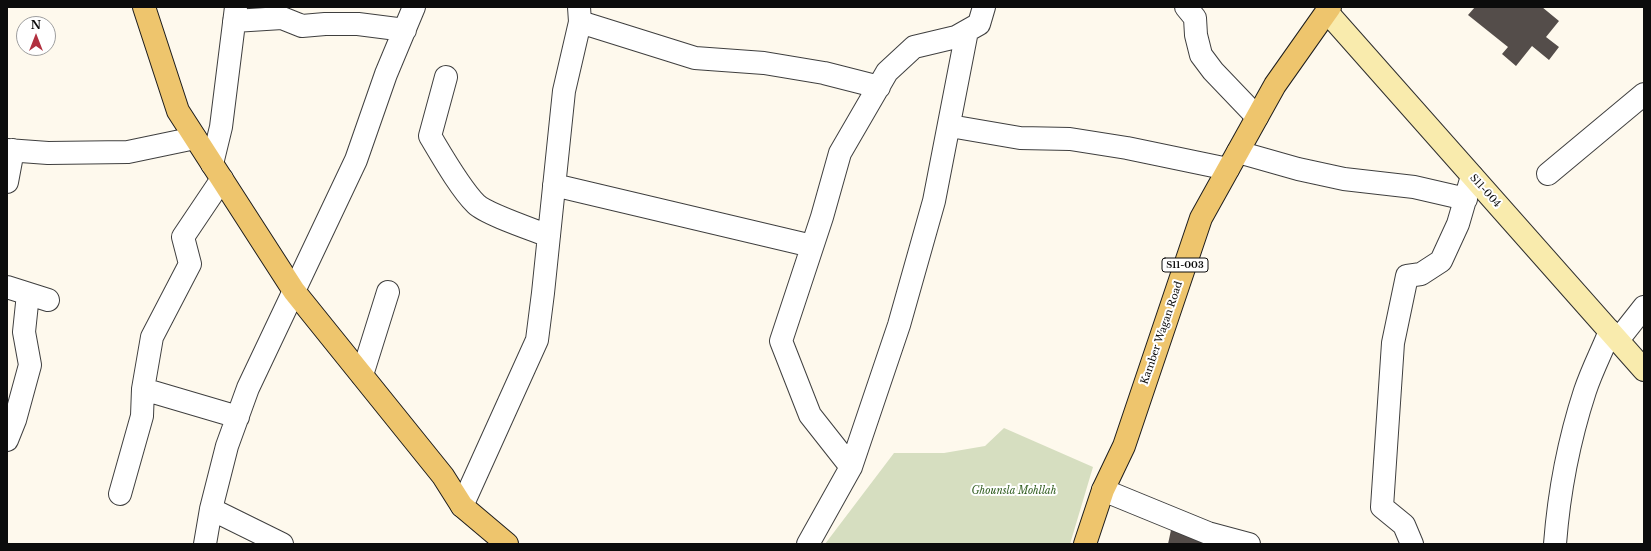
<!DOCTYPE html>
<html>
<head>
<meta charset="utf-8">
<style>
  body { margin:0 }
  #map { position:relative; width:1651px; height:551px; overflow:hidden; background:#fef9ed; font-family:"Libre Baskerville",serif }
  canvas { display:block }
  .frame { position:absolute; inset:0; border:8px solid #0c0c0c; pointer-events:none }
  .north { position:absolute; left:16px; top:16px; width:40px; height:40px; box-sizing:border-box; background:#fff; border:1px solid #9e9e9e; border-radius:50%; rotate:0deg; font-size:11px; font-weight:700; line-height:16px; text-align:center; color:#0c0c0c }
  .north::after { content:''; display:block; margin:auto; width:14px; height:18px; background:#b1303f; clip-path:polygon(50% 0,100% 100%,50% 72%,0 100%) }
</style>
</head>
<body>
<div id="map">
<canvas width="1651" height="551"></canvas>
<div class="frame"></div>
<div class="north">N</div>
</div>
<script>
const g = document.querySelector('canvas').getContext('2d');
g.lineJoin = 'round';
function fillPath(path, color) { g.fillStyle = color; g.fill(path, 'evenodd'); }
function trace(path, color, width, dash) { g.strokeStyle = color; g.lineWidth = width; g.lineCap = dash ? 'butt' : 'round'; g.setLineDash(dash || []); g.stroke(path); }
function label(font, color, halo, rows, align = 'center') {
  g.font = font + ' "Libre Baskerville",serif'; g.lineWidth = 4; g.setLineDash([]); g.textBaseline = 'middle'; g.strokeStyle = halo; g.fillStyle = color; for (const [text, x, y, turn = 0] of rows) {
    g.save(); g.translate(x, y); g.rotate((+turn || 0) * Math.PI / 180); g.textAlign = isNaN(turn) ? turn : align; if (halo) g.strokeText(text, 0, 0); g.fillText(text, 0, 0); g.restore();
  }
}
const cemetery = new Path2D(`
  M1004,428L1093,467L1070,544H825L894,453H944L985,446Z`);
const building = new Path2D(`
  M1475,7H1542L1559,21L1546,37L1559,47L1549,60L1532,46L1516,66L1502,54L1508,47L1468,15Z
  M1171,530L1207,538L1205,544H1168Z`);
const street = new Path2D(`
  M1186,7L1195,18L1196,35L1201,55L1213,71L1257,117
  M234,21L282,18L302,26L325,24H358L405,30
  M580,22L695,58L764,63L824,73L879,87
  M446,77L430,136C442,156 460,188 476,204C486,214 534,230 549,236
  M950,126L1020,138L1070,139L1127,148L1228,169
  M7,150L48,153L128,152L195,138
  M1238,152L1298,169L1344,179L1414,187L1466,199
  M212,164L221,127L236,7
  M1548,174L1644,94
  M7,182L13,150
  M554,185L812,246
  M7,287L48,300
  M1618,340L1644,307
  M362,375L388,292
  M143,389L238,417
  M7,440L15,420L30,365L24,332L28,294
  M851,467L810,415L781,341L822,217L840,153L887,72L914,47L956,37L979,24L984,7
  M1103,490L1208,533L1249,544
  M120,494L142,416L143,389L152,337L190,264L183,237L222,179
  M462,506L537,340L543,293L564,91L580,22L579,7
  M211,509L282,544
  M205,544L211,509L227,446L248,388L356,160L386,74L414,7
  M808,544L851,467L899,325L934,201L967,31
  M1412,544L1404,525L1382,507L1393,343L1407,276L1421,274L1441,261L1458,224L1472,176
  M1555,544C1559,492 1569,440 1585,391C1592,370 1602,351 1610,331`);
const secondary = new Path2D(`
  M1327,12L1644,370`);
const primary = new Path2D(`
  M144,7L178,111L294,291L443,476L462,506L507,544
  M1085,544L1103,490L1124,446L1201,218L1275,85L1330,7`);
const shields = [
  [1185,265,46]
];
const shieldNames = [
  ["S11-003",1185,265]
];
const streetNames = [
  ["S11-004",1485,191,48],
  ["Kamber Wagan Road",1162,333,-71]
];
const parkNames = [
  ["Ghounsla Mohllah",1014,491]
];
fillPath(cemetery, '#d6dec0');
fillPath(building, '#544d4a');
trace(street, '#3f3f3f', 24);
trace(secondary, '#2e2e2e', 24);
trace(primary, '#1d1d1d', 24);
trace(street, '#fff', 22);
trace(secondary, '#f9ebad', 22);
trace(primary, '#eec56d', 22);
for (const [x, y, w] of shields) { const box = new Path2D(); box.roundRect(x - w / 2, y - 7, w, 14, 3); g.fillStyle = '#fff'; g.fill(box); trace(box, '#0c0c0c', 1); }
label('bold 9px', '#0c0c0c', null, shieldNames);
label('10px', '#0c0c0c', '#fff', streetNames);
label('italic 10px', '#335f22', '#fff', parkNames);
</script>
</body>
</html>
